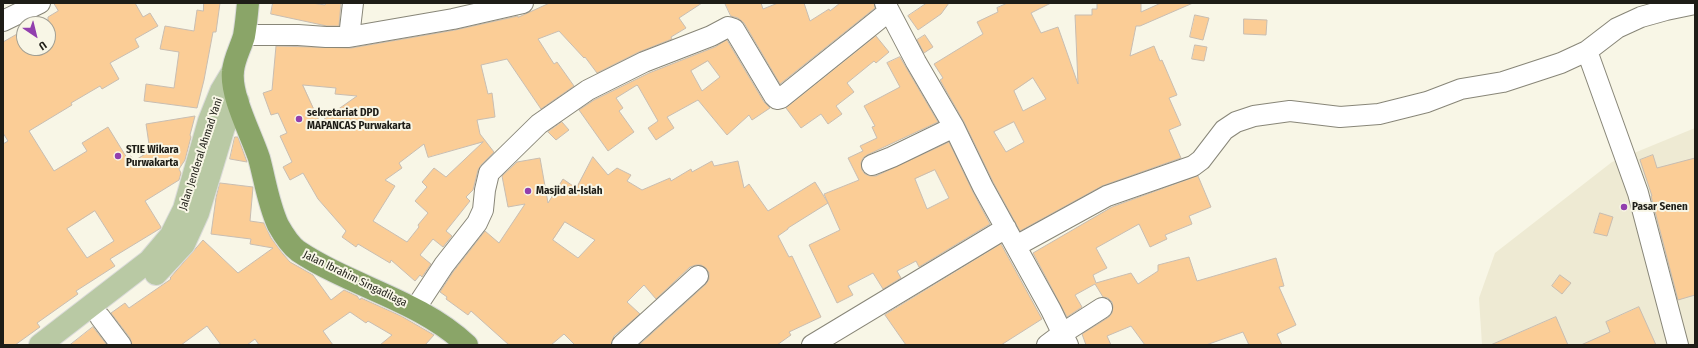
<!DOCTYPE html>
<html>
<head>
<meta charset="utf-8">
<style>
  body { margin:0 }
  #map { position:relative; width:1698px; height:348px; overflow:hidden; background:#f8f6e6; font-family:"Fira Sans Condensed",sans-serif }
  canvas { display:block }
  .frame { position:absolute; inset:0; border:4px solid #1e1d17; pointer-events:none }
  .north { position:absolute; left:16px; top:16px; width:40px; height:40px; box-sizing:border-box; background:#f8f6e6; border:1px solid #a19f93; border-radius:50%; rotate:145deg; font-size:11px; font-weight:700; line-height:16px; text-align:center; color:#1e1d17 }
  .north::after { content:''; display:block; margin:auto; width:14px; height:18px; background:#923fae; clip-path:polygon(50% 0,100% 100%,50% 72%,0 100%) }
</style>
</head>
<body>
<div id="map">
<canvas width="1698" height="348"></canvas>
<div class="frame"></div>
<div class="north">U</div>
</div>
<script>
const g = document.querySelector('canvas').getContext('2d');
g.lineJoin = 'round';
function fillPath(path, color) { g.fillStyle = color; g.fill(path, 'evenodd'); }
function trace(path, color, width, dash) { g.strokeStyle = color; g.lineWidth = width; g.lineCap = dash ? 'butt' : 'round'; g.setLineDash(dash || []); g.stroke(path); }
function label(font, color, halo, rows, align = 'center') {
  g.font = font + ' "Fira Sans Condensed",sans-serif'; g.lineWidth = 4; g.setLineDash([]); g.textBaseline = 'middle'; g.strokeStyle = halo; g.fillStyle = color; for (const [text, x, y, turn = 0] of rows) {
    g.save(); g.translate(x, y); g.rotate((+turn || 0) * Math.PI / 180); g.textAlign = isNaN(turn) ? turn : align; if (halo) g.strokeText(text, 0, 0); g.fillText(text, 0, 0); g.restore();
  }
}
const built = new Path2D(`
  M1695,128V345H1482L1479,298L1495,253L1612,162Z`);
const building = new Path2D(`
  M54,3H135L143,17L150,13L158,26L135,39L139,47L110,63L119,79L102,89L100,86L71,103L72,105L29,131L54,171L87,151L82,143L108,127L127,158L131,156L134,161L150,151L146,124L195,116L190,135L191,137L185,160L179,169L181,173L179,180L145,201L161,227V228L110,259L115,266L76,291L78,294L37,323L40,327L15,345H3V144L8,141L3,133V42L24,30V48H48V17L58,11ZM95,211L114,241L87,258L67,229Z
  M204,3H220L216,32H213L204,80L197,108L144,101L146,84L174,88L179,52L160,49L165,26L194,31L197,10L203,11Z
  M273,3H312L325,5L326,3H341L339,26H327L271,14Z
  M550,3H702L679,18L686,28L671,37L672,39L639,52L597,73L585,57L584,58L559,31L538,39L554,64L557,62L574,86L541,109L507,59L481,65L488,94L492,93L495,117L477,120L480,134L494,152L481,165L478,170L473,190L466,197L470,201L446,231L452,236L443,247L433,239L420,255L431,264L422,277L420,275L415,281L391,260L390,263L358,244L356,247L342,237L346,231L318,199L303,173L290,180L283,167L292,162L280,136L287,133L278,113L271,115L263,93L272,90L276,46L351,48L455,30L518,16V17ZM303,85L336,88L335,94L357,96L320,122ZM483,142L446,177L434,168L422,182L427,187L415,201L428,213L418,225L419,227L407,242L373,221L395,186L385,180L402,168L399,163L424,144L428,157Z
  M725,3H761L763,9L778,3H804L810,21L829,9L830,11L840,3H874L875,8L780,84L744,23L738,18L731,16Z
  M927,3H949L941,14L918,30L908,16Z
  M1008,3H1051L1031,13L1041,33L1058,27L1078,84L1075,15H1092V9H1097V3H1141V12L1161,3H1193L1140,26H1136L1130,56L1154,46L1160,61L1162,60L1177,95L1169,98L1181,125L1169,130L1181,158L1102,186L1020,231L993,182L964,122L940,80L943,78L934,64L983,34L977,22L998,12L997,8ZM1033,78L1046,99L1023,111L1014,91ZM1014,122L1024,142L1006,152L994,132Z
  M1195,15L1209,18L1203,40L1190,37Z
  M1244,19L1267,20L1266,35L1244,34Z
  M925,35L933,47L924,53L917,40Z
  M876,36L889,52L876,63L874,61L847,83L854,92L836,106L842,114L828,124L821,114L801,128L786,108Z
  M727,40L764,102L770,108L752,120L749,115L727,135L698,100L667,117L674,128L656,140L648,128L658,121L638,86L637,85L616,98L623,108L619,111L634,132L608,151L579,110L594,100L649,73L715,47ZM708,61L720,77L702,91L691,71Z
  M1195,45L1207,47L1204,61L1192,59Z
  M900,57L938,122L867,155L863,158L861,163L862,170L865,174L870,176H876L949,142L973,192L990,224L919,267L916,261L897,271L901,278L883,289L873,273L848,286L853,295L837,303L809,245L840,230L824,194L859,180L848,158L863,151L860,146L877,138L872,127L875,126L864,106L900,87L887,63ZM935,170L949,198L927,209L915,179Z
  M562,122L569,130L556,140L548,132Z
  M235,137H238L247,162L230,159Z
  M1653,155L1657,168L1695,158V295L1678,300L1651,196H1652L1640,160Z
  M593,157L608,175L617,168L631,175L627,181L642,190L670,178L671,181L691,169L692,172L712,161L714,166L738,161L744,188L749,184L768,211L815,182L828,203L788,228V229L778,236L789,257L792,256L821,317L789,332L791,335L777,345H639L706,284L709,279V273L706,268L701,265H696L690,267L656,299L644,285L627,302L640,314L614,336L611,345H575L564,334L551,345H509L471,311L468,315L446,299L447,297L440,292L453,272L485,231L499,243L525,204L508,207L502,176L517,162L540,158L548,203L563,179L576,188ZM565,222L595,240L578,258L553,240Z
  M1198,176L1211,207L1189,216L1192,224L1165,235L1167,239L1150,247L1139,224L1096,248L1107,268L1093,275L1096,283L1131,273L1138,284L1158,271V265L1189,257L1197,281L1276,258L1284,286L1279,287L1296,325L1277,334L1282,345H1249L1243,332L1206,345H1145L1131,326L1107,336L1111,345H1086L1082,334L1109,317L1112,313L1113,307L1112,302L1108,298L1103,297L1095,284L1075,295L1082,307L1067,317L1033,253L1112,207Z
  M220,183L253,187L250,221L264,223L271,238L283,254L290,262L313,275L331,300L344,290L357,296L360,300L361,298L401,316L434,335L425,345H380L392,335L368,321L366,323L350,312L323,331L333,345H259L255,339L247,345H221L207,326L181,345H132L130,338L111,313L125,303L129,308L171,279L170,278L203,240L238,273L273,248L250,244L251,239L211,234L216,198Z
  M1600,213L1613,217L1607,236L1594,233Z
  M1001,244L1042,319L1001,345H906L885,315Z
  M1560,275L1571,283L1562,294L1552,286Z
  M1639,307L1656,345H1581L1610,332L1606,322Z
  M1556,317L1568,345H1491Z
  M93,327L107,345H70Z`);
const minor = new Path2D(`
  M885,3L916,62L954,127L983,187L1051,310L1068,345
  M3,21L40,3
  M244,35H298L326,37H349L453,19L523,3
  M349,37L353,3
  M1587,51L1638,193L1678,345
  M872,165L892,157L954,127
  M1016,246L1107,196L1193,166L1201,160L1224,130L1236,122L1254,116L1290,111L1340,117L1379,114L1427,102L1461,89L1503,82L1561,63L1587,51L1617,28L1641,17L1666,10L1695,4
  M415,309L444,265L477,223L483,210L485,190L489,173L539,124L588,90L644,62L711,36L728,27L734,29L774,96L777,99L781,98L888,12
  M100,317L121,345
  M622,345L698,276
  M812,345L1006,228
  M1047,345L1063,333L1102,308`);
const major = new Path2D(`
  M156,274L184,244L198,213L224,127L238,101
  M40,345L149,261L171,235L184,209L209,121L221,91L233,71`);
const highway = new Path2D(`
  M248,3C247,14 246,25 244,36C241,47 234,59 233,71C230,95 251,134 259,158C265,180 268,203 278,225C283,234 290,245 298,251C352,287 419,300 467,345`);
const markers = [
  [299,119,4,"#923fae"],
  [118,156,4,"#923fae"],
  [528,191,4,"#923fae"],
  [1624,207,4,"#923fae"]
];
const poiNames = [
  ["sekretariat DPD",307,113],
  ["MAPANCAS Purwakarta",307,126],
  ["STIE Wikara",126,150],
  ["Purwakarta",126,163],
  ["Masjid al-Islah",536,191],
  ["Pasar Senen",1632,207]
];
const streetNames = [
  ["Jalan Jenderal Ahmad Yani",201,154,-72],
  ["Jalan Ibrahim Singadilaga",355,279,26]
];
fillPath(built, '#eeead3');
fillPath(building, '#fbcd96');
trace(building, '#c8bdb1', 1);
trace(minor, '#888678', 22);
trace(major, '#dbdbda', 24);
trace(highway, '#dbdbda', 24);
trace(minor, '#fff', 20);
trace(major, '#b9c9a4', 22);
trace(highway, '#8aa568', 22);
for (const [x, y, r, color] of markers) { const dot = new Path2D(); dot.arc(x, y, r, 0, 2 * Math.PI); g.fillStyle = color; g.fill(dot); trace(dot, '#f8f6e6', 1.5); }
label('bold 11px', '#1e1d17', '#f8f6e6', poiNames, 'left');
label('11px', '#1e1d17', '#f8f6e6', streetNames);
</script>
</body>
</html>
